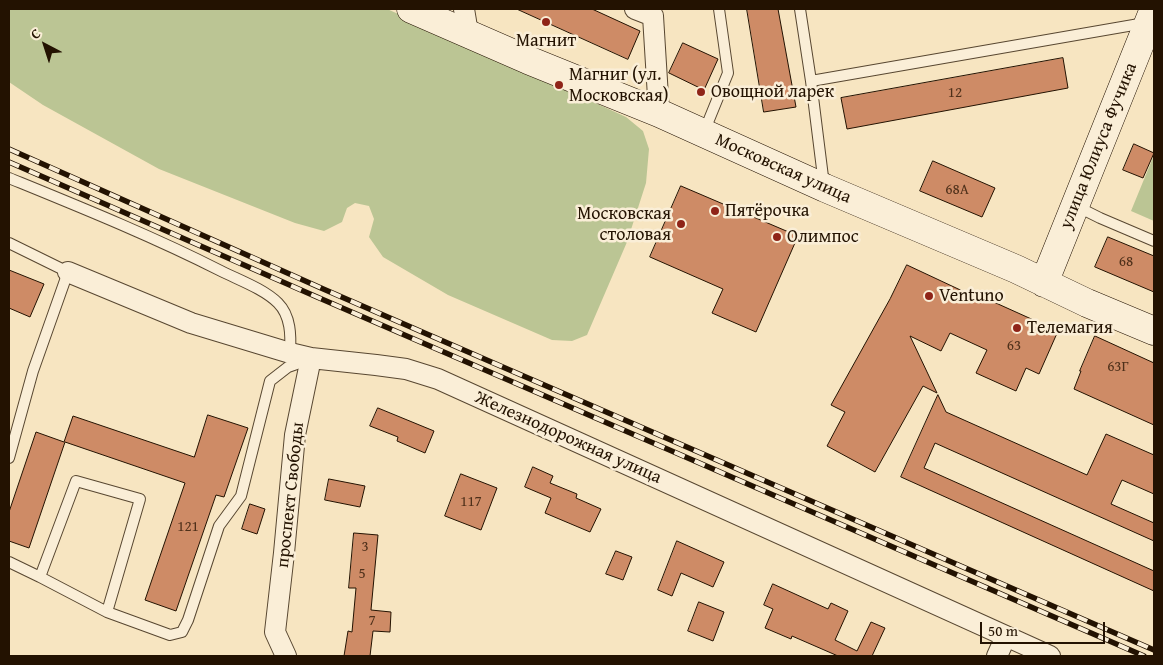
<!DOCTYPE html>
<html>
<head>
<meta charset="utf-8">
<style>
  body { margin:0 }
  #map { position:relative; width:1163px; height:665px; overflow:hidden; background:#f7e5c1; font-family:"Gentium Book Plus",serif }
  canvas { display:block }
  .frame { position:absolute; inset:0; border:10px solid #231201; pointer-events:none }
  .north { position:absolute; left:20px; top:20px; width:50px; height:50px; -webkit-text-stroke:4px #faeed7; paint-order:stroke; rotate:320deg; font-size:14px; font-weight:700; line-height:20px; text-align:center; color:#231201 }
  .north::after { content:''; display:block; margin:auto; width:18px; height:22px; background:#231201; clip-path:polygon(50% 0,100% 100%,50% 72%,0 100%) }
  .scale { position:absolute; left:980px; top:622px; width:125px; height:22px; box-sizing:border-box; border:2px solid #231201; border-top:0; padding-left:6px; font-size:15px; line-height:18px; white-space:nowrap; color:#231201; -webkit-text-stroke:4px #faeed7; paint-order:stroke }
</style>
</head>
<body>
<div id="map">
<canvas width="1163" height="665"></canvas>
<div class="frame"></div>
<div class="north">С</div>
<div class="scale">50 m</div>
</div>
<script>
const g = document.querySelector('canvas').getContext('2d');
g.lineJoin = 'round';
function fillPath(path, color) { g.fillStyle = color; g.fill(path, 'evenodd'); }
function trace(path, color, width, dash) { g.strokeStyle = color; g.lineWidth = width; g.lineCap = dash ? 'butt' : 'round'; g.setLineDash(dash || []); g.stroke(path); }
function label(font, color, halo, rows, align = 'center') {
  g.font = font + ' "Gentium Book Plus",serif'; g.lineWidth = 5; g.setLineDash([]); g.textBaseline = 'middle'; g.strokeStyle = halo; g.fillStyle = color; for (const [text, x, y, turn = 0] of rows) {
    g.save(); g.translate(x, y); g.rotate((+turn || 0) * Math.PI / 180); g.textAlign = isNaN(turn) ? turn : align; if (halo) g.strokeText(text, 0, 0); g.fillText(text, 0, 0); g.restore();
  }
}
const green = new Path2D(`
  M9,9H387L487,53L626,117L643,131L649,149L646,183L627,242L587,335L572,341L552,340L448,295L383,257L369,237L374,219L369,206L355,203L347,208L342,222L324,231L295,223L159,169L43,105L9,82Z
  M1154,155V221L1131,211Z`);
const building = new Path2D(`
  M517,9H592L640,31L628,59Z
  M747,9H778L796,107L764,112Z
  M683,43L718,59L704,90L669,73Z
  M1063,58L1068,88L847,129L841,98Z
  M1134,144L1154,153L1143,178L1123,170Z
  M933,161L995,188L982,217L920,191Z
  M681,186L798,236L756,332L712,313L723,289L650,257Z
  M1108,237L1154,256V292L1095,267Z
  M907,265L986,302L987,299L1058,331L1039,374L1026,368L1016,391L976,373L987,350L950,333L941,351L910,336L937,393L923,386L875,472L827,446L845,412L831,405L890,299Z
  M9,270L44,284L30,317L9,308Z
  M1095,336L1154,363V425L1074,389L1081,371H1080Z
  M938,395L946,412L1087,475L1106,434L1154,455V494L1122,480L1111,504L1154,523V541L935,443L924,468L1154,571V591L901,477Z
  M378,408L434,431L425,453L397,441L398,437L370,426Z
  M208,415L248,428L224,497L216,495L176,611L145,600L185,483L65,442L29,548L9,541V512L36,432L64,442L73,416L194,457Z
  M533,467L553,476L550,483L577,494L576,498L601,509L590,532L545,513L551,498L525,487Z
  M461,474L497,488L481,530L445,516Z
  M329,479L365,486L360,507L325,500Z
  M250,504L265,509L257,534L242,529Z
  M354,533L378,535L371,610L391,612L390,632L373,631L370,656H344L348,631L352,632L356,588H349Z
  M677,541L724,562L713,587L681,573L672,596L658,590Z
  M616,551L632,557L623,580L606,574Z
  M773,584L828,609L831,603L848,611L835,640L857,651L871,622L885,628L872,656H838L792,636L791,639L765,628L773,609L764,605Z
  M699,602L724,612L713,641L688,631Z`);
const lane = new Path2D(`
  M800,9L811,81L824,185
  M811,81L1145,23
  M704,132L728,73L719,9
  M9,178C80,207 152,236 221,271C239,280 264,289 278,303C291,316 291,336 290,353
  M1076,206L1100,218L1154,241
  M9,243L68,272L33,371L9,458
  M9,562L40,577L107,612L170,635L182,632L188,620L219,526L241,496L270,381L288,367L308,360
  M40,577L76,481L140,499L107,612`);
const street = new Path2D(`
  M464,9L468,33
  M635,9L653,16L659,113
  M68,272L191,323L290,353L311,358L376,365L406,369L438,379L1050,656
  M286,656L275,632L284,553L295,435L311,358
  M997,656L1006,636`);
const secondary = new Path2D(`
  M411,9L528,60L659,113L825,188L1016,269L1087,303L1154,331
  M1044,283L1154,9`);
const rail = new Path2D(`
  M9,149L321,288L1154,650
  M9,162L317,297L1144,656`);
const markers = [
  [546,22,5,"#8f2418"],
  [559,85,5,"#8f2418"],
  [701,92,5,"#8f2418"],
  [715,211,5,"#8f2418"],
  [681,224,5,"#8f2418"],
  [777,237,5,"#8f2418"],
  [929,296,5,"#8f2418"],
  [1017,328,5,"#8f2418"]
];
const numberNames = [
  ["12",955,93],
  ["68А",957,190],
  ["68",1126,262],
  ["63",1014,346],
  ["63Г",1118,367],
  ["117",471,502],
  ["121",188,527],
  ["3",365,547],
  ["5",362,574],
  ["7",372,621]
];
const poiNames = [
  ["Магнит",546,41,"center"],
  ["Магниг (ул.",569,75],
  ["Московская)",569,96],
  ["Овощной ларек",711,92],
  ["Пятёрочка",725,211],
  ["Московская",671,214,"right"],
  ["столовая",671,235,"right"],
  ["Олимпос",787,237],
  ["Ventuno",939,296],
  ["Телемагия",1027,328]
];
const streetNames = [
  ["улица Юлиуса Фучика",1099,146,-68],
  ["Московская улица",783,169,24],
  ["Железнодорожная улица",568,438,24],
  ["проспект Свободы",291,495,-84]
];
fillPath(green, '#bbc594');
fillPath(building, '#ce8b66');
trace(building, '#231201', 1);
trace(lane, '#584731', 12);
trace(street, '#584731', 22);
trace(secondary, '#231201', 29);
trace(lane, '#faeed7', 10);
trace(street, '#faeed7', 20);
trace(secondary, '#faeed7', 28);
trace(rail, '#231201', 5.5);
trace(rail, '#faeed7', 4, [11]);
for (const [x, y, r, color] of markers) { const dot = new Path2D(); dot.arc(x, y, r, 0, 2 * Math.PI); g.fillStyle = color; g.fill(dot); trace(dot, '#faeed7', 2); }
label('15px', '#4e301a', null, numberNames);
label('18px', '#231201', '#faeed7', poiNames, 'left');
label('18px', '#231201', '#faeed7', streetNames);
</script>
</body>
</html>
